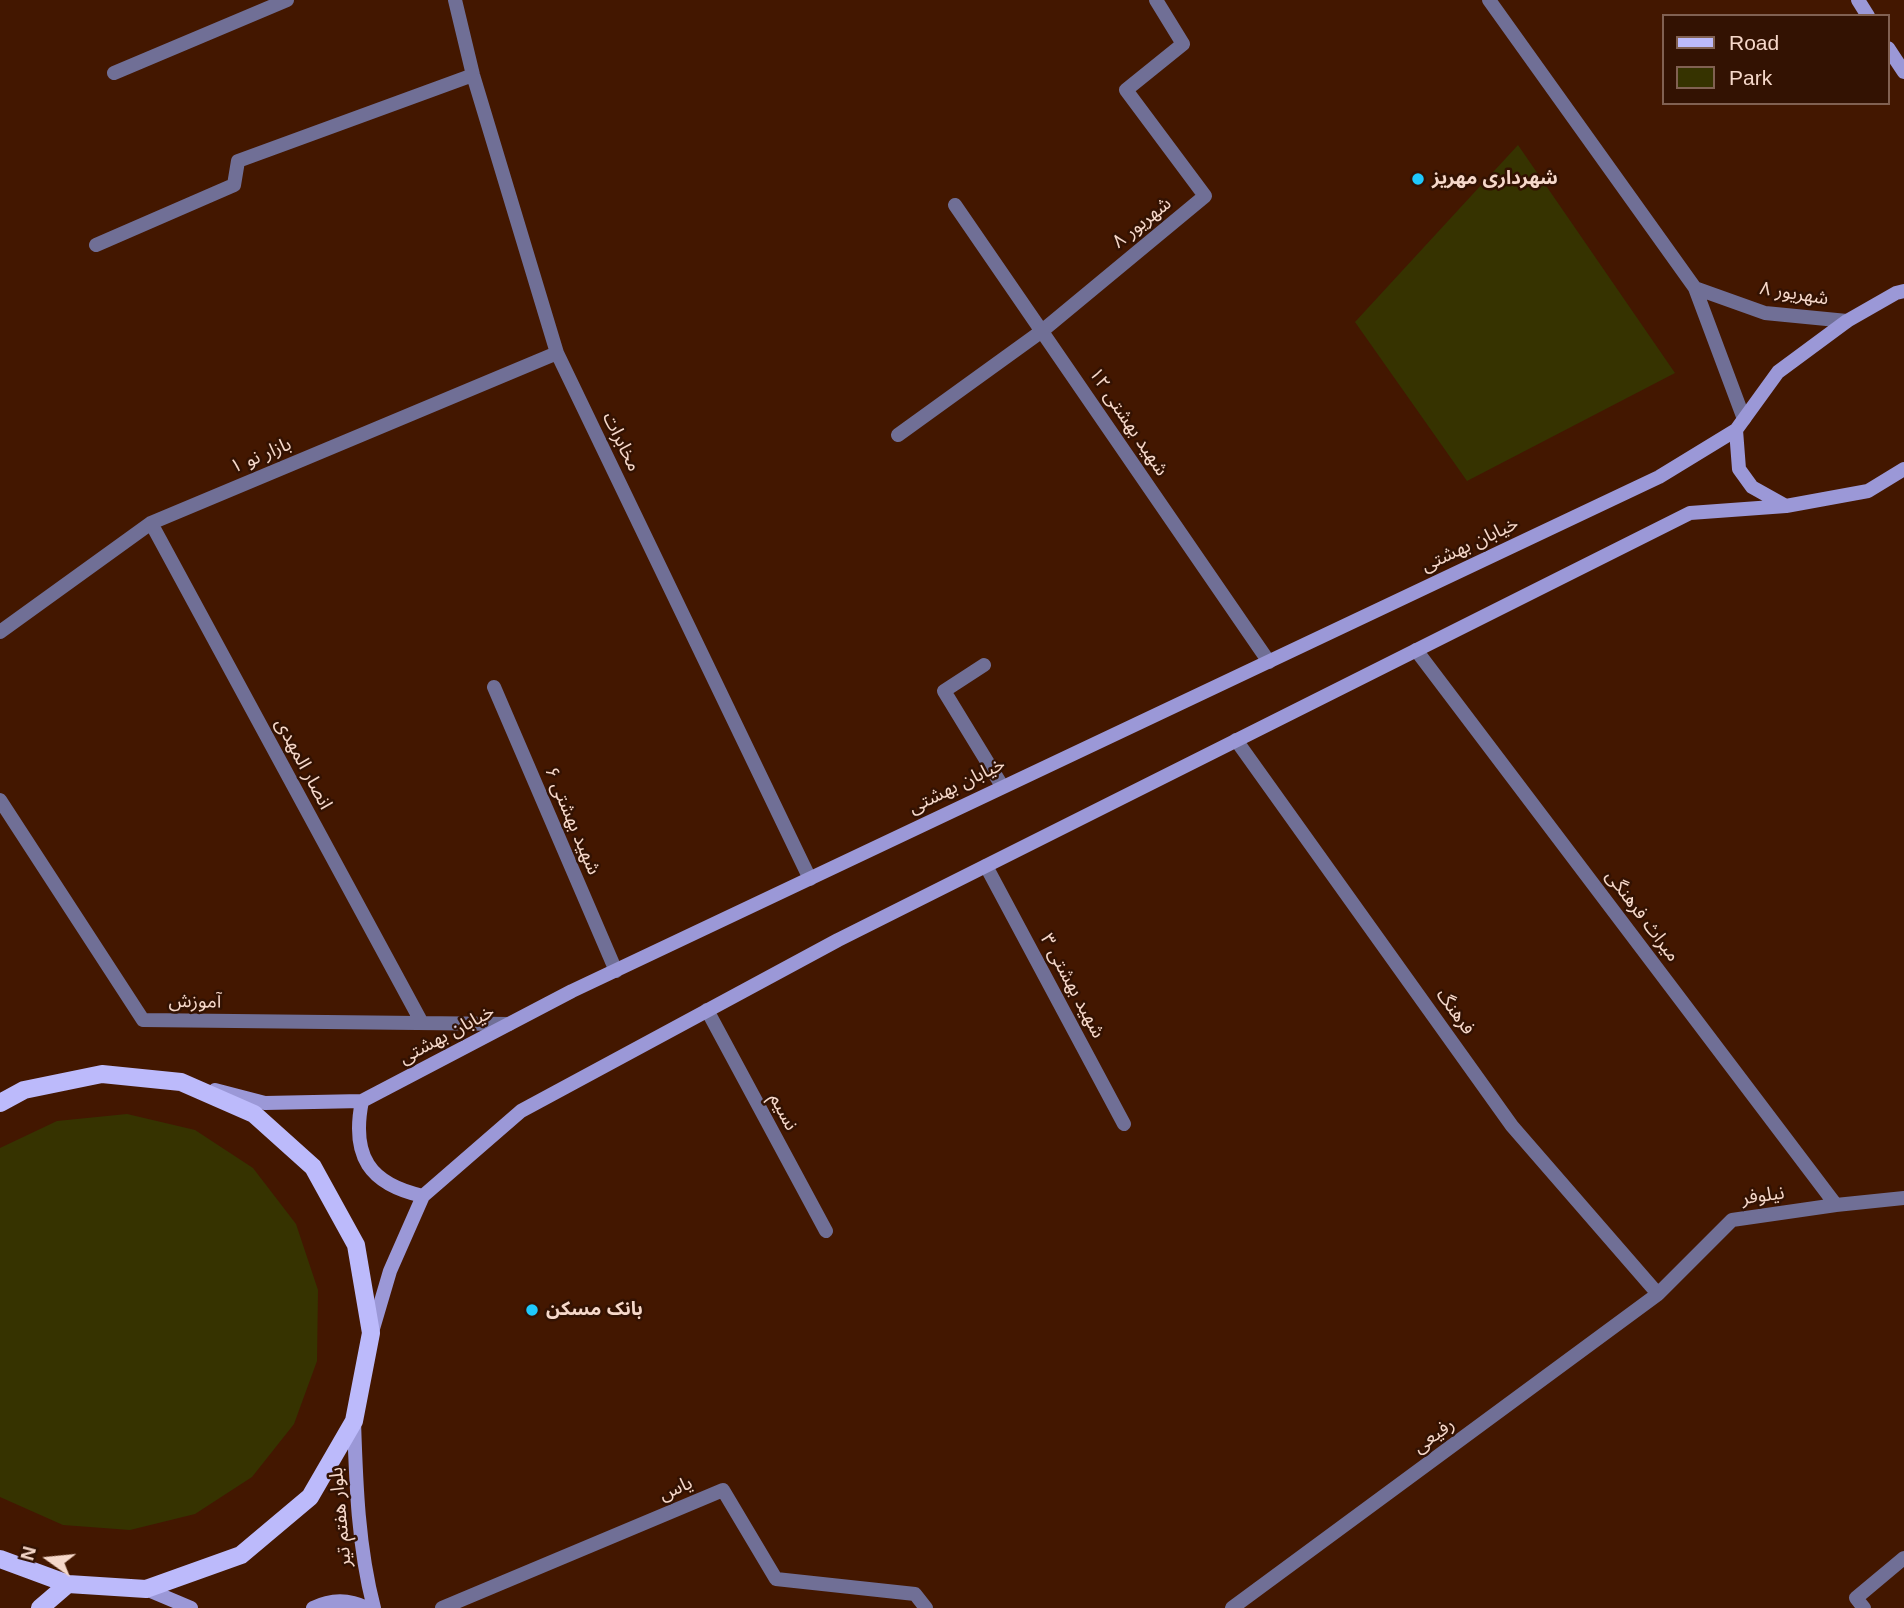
<!DOCTYPE html>
<html>
<head>
<meta charset="utf-8">
<style>
  body { margin:0 }
  #map { position:relative; width:1904px; height:1608px; overflow:hidden; background:#431700; font-family:Helvetica,sans-serif }
  canvas { display:block }
  .legend { position:absolute; left:1662px; top:14px; width:228px; height:91px; box-sizing:border-box; background:#331202; border:2px solid #816152; margin:0; padding:9px 12px; list-style:none; font-size:21px; color:#f6d8ca }
  .legend li { display:flex; align-items:center; gap:14px; height:35px }
  .legend b { width:35px; border:2px solid #816152 }
  .north { position:absolute; left:14px; top:1524px; width:70px; height:70px; -webkit-text-stroke:5px #331202; paint-order:stroke; rotate:285deg; font-size:19px; font-weight:700; line-height:28px; text-align:center; color:#f6d8ca }
  .north::after { content:''; display:block; margin:auto; width:24px; height:32px; background:#f6d8ca; clip-path:polygon(50% 0,100% 100%,50% 72%,0 100%) }
</style>
</head>
<body>
<div id="map">
<canvas width="1904" height="1608"></canvas>
<ul class="legend">
<li><b style="height:9px;background:#bcbafb"></b>Road</li>
<li><b style="height:19px;background:#363300"></b>Park</li>
</ul>
<div class="north">N</div>
</div>
<script>
const g = document.querySelector('canvas').getContext('2d');
g.lineJoin = 'round';
function fillPath(path, color) { g.fillStyle = color; g.fill(path, 'evenodd'); }
function trace(path, color, width, dash) { g.strokeStyle = color; g.lineWidth = width; g.lineCap = dash ? 'butt' : 'round'; g.setLineDash(dash || []); g.stroke(path); }
function label(font, color, halo, rows, align = 'center') {
  g.font = font + ' Helvetica,"Noto Sans Arabic",sans-serif'; g.lineWidth = 5; g.setLineDash([]); g.textBaseline = 'middle'; g.strokeStyle = halo; g.fillStyle = color; for (const [text, x, y, turn = 0] of rows) {
    g.save(); g.translate(x, y); g.rotate((+turn || 0) * Math.PI / 180); g.textAlign = isNaN(turn) ? turn : align; if (halo) g.strokeText(text, 0, 0); g.fillText(text, 0, 0); g.restore();
  }
}
const green = new Path2D(`
  M1518,145L1675,373L1467,481L1355,322Z
  M127,1114L195,1130L253,1168L296,1224L318,1290L317,1361L294,1424L252,1477L195,1514L130,1530L63,1525L0,1497V1148L57,1121Z`);
const minor = new Path2D(`
  M455,0L473,75L557,353L810,879
  M1489,0L1695,288L1744,419
  M114,73L287,0
  M955,205L1269,662
  M96,245L234,185L238,161L473,75
  M1695,288L1765,313L1847,321
  M898,435L1042,331L1205,196L1126,90L1183,44L1156,0
  M151,523L422,1023
  M0,632L151,523L557,353
  M1416,650L1836,1205
  M984,665L944,691L1002,786
  M494,687L616,971
  M1236,740L1512,1126L1658,1294
  M0,800L143,1020L509,1024
  M986,866L1124,1124
  M707,1010L826,1231
  M442,1608L723,1490L776,1579L915,1594L926,1608
  M1232,1608L1658,1294L1732,1220L1836,1205L1904,1198
  M1864,1608L1856,1598L1904,1558`);
const secondary = new Path2D(`
  M1858,0L1868,16
  M1888,48L1904,72
  M1904,291L1896,293L1847,321L1778,372L1736,430L1739,469L1752,487L1786,506L1868,491L1904,469
  M215,1090L265,1103L362,1101L572,991L1659,477L1736,430
  M362,1101C351,1156 369,1184 423,1196
  M372,1332L390,1271L423,1196L521,1111L838,940L1690,513L1786,506
  M354,1421C356,1483 358,1547 374,1608
  M146,1589L191,1608
  M313,1608C331,1599 349,1599 367,1608`);
const primary = new Path2D(`
  M0,1103L24,1090L102,1074L181,1082L254,1114L313,1167L356,1245L371,1333L354,1421L310,1497L241,1555L146,1589L68,1584L0,1559
  M40,1608L68,1584`);
const markers = [
  [1418,179,7,"#1fc9fd"],
  [532,1310,7,"#1fc9fd"]
];
const poiNames = [
  ["شهرداری مهریز",1432,179],
  ["بانک مسکن",546,1310]
];
const streetNames = [
  ["۸ شهریور",1142,223,-39],
  ["۸ شهریور",1794,294,9],
  ["شهید بهشتی ۱۲",1128,422,56],
  ["مخابرات",621,442,64],
  ["بازار نو ۱",261,456,-23],
  ["خیابان بهشتی",1470,545,-25],
  ["انصار المهدی",303,764,62],
  ["خیابان بهشتی",957,786,-26],
  ["شهید بهشتی ۶",572,821,67],
  ["میراث فرهنگی",1642,916,53],
  ["شهید بهشتی ۳",1072,986,62],
  ["آموزش",195,1002,1],
  ["فرهنگ",1455,1012,54],
  ["خیابان بهشتی",447,1035,-28],
  ["نسیم",783,1112,62],
  ["نیلوفر",1763,1196,-8],
  ["رفیعی",1434,1436,-36],
  ["یاس",676,1489,-23],
  ["بلوار هفتم تیر",341,1517,-95]
];
fillPath(green, '#363300');
trace(minor, '#706f96', 14);
trace(secondary, '#9b98d7', 14);
trace(primary, '#bcbafb', 18);
for (const [x, y, r, color] of markers) { const dot = new Path2D(); dot.arc(x, y, r, 0, 2 * Math.PI); g.fillStyle = color; g.fill(dot); trace(dot, '#331202', 2.5); }
label('bold 19px', '#f6d8ca', '#331202', poiNames, 'left');
label('19px', '#f6d8ca', '#331202', streetNames);
</script>
</body>
</html>
